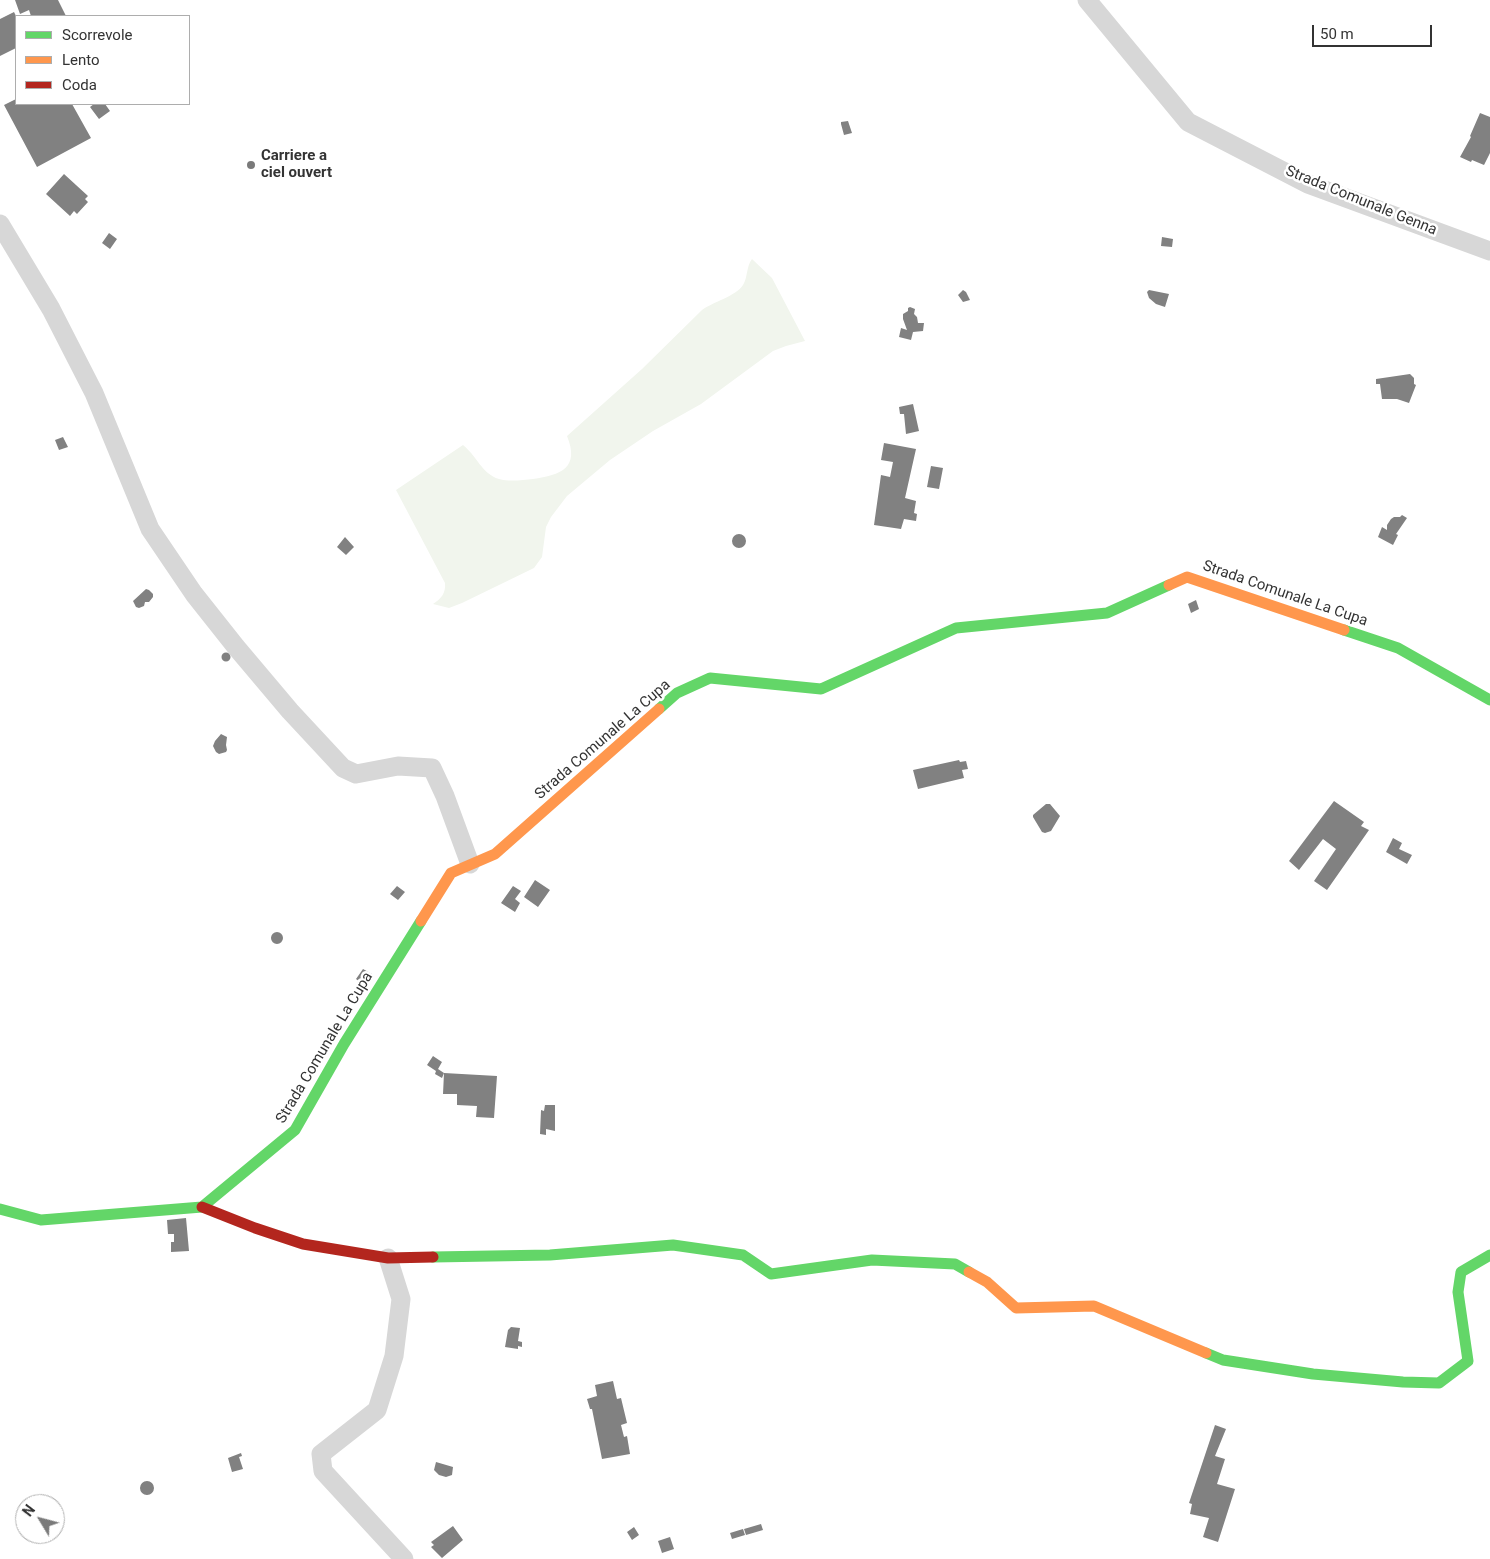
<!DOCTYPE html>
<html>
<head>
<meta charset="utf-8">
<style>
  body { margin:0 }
  #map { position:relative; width:1490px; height:1559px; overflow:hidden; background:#fff; font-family:Roboto,sans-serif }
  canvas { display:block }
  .legend { position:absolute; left:15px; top:15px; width:175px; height:90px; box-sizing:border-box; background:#fff; border:1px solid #adadad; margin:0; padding:6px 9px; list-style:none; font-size:15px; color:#333 }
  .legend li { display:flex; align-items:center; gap:10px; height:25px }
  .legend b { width:25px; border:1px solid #adadad }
  .north { position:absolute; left:15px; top:1494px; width:50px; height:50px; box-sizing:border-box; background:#fff; border:1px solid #adadad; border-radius:50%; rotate:307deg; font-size:14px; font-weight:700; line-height:20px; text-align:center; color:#333 }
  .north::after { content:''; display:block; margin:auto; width:18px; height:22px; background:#7a7a7a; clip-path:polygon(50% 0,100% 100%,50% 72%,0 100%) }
  .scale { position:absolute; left:1312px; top:25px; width:120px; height:22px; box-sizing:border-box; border:2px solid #333; border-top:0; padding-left:6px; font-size:15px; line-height:18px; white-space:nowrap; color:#333; -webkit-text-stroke:4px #fff; paint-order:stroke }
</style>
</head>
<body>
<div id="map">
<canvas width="1490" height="1559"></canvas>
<ul class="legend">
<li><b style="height:6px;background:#63d668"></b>Scorrevole</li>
<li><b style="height:6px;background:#ff974d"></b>Lento</li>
<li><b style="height:6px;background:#b3261e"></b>Coda</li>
</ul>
<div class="north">N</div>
<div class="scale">50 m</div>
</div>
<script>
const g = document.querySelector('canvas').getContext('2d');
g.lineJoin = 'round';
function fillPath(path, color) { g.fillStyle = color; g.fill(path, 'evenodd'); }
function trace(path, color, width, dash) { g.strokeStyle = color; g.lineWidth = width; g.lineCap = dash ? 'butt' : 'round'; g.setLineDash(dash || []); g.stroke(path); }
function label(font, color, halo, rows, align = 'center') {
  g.font = font + ' Roboto,sans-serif'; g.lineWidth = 5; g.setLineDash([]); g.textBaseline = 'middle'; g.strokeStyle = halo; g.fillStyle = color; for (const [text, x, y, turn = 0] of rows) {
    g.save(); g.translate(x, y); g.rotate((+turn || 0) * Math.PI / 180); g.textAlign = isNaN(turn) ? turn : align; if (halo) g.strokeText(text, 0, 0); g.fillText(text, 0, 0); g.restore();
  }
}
const green = new Path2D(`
  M752,259L772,278L805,341L786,346L773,351L701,404L653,431L610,460L567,496L551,517L546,527L542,557L534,568L462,603L449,608L433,604C441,599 446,593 445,583L396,490L463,445C476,455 482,474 499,479C509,482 523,480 533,479C561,475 580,468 567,436L642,369L702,310C713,302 736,296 743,285C748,277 746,267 752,259Z`);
const building = new Path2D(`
  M15,0H58L66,16H31L29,10L20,14Z
  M14,12L16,16V48L0,56V19Z
  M16,99V104H72L91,138L37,167L4,105Z
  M94,104H105L110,111L99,119L90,107Z
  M1480,113L1490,117V153L1484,165L1472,160L1471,162L1460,157L1471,137L1470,136Z
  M848,121L852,133L844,135L841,124V122Z
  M64,174L88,196L85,199L88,202L77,214L74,211L70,216L46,194Z
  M109,233L117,239L110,249L102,243Z
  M1162,237L1173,239L1172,247L1161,246Z
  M963,290L966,292L970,300L963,302L958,295Z
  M1149,290L1169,294L1165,307L1156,304L1149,298L1147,292Z
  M910,307L915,309L914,314L917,317L918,323H924L923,331L913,332L911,340L899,337L901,328L907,330L903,319V314L908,311V308Z
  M1410,374L1414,378V384L1416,385L1409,403L1397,399H1382L1380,384H1376V379Z
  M913,404L919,431L906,434L904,414H900L899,407Z
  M63,437L68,447L59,450L55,440Z
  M884,443L916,449L905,498L916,501L914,513L917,514L916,521L904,519L901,529L874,525L881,475L890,477L893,462L881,460Z
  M931,466L943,468L939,489L927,487Z
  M1402,515L1407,518L1396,534L1398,535L1393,545L1378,537L1382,527L1387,530V525L1391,519L1394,517H1400Z
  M732 541a7 7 0 1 1 14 0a7 7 0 1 1-14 0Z
  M345,537L354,547L346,555L337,547Z
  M146,589L149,590L153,594V597L149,602H145L144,606L139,608L136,607L133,601Z
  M1196,600L1199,609L1191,613L1188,604Z
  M221.5 657a4.5 4.5 0 1 1 9 0a4.5 4.5 0 1 1-9 0Z
  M221,734L227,737L226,745L227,750L226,752L219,754L216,752L213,746L215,741Z
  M959,760L960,762L966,761L968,769L962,770L964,778L918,789L913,770Z
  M1334,801L1364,822L1361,826L1369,830L1327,890L1314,881L1336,849L1323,839L1299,870L1289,861Z
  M1046,804H1050L1060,816L1051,831L1045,833L1042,832L1033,817V815Z
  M1393,838L1402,843L1399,849L1412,855L1407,864L1386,852Z
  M535,880L550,890L538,907L524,897Z
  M397,886L405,892L398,900L390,894Z
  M513,886L521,891L515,899L520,903L515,912L501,903Z
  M271 938a6 6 0 1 1 12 0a6 6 0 1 1-12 0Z
  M363,969L372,974L364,985L356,979Z
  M433,1056L442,1062L438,1069L444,1073L497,1076L494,1118L476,1117L477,1106L457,1105V1094H443L444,1073L442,1078L435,1074L436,1071L427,1065Z
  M545,1105H555V1131L546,1129V1135L540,1134L541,1110L544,1111Z
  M186,1218L189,1251L171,1252V1242H174V1234H168L167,1220Z
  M511,1327L520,1328L518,1341L522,1342V1347L518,1346V1349L505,1347L508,1330Z
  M613,1381L617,1399L621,1398L627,1423L621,1425L624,1437L627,1436L630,1454L602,1459L592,1409H590L587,1399L597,1396L595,1385Z
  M1215,1425L1226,1429L1215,1456L1225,1459L1217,1484L1235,1489L1218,1542L1203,1537L1209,1518L1190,1514L1192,1504L1189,1503Z
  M241,1453L242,1456L239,1457L243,1469L232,1472L228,1458Z
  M436,1462L453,1467L452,1475L446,1477L439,1475L434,1470Z
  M140 1488a7 7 0 1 1 14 0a7 7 0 1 1-14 0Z
  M761,1524L763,1530L746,1535L744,1529Z
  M453,1526L463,1540L442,1558L431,1547L434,1545L431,1542Z
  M634,1527L639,1535L632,1540L627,1532Z
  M743,1529L745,1535L732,1539L730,1533Z
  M670,1537L674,1549L662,1553L658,1541Z`);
const street = new Path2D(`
  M1087,0L1188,122L1308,184L1490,251
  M0,224L51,309L94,393L150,529L194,594L236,647L290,711L343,768L356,774L398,766L432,768L445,796L470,864
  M388,1258L401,1299L394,1356L377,1410L321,1454L323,1471L404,1559`);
const fast = new Path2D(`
  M1344,630L1398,648L1490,700
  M659,709L677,693L710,678L821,689L956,628L1107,613L1169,585
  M0,1209L41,1220L202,1207L295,1130L344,1044L421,921
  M433,1257L550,1255L673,1245L743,1255L771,1274L872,1260L955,1264L969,1272
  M1206,1353L1223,1360L1313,1374L1403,1382L1439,1383L1468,1361L1458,1292L1461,1272L1490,1255`);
const slow = new Path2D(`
  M1169,585L1187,577L1344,630
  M421,921L451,873L495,854L659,709
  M969,1272L987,1282L1016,1308L1094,1306L1206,1353`);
const jam = new Path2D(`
  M202,1207L255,1228L303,1244L388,1258L433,1257`);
const markers = [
  [251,165,5,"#7a7a7a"]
];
const poiNames = [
  ["Carriere a",261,156],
  ["ciel ouvert",261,173]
];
const streetNames = [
  ["Strada Comunale Genna",1361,201,22],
  ["Strada Comunale La Cupa",1285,594,19],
  ["Strada Comunale La Cupa",603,740,-41],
  ["Strada Comunale La Cupa",325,1048,-59]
];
fillPath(green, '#f1f5ed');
fillPath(building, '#818181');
trace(street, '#d7d7d7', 19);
trace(fast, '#63d668', 11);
trace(slow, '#ff974d', 11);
trace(jam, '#b3261e', 11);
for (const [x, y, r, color] of markers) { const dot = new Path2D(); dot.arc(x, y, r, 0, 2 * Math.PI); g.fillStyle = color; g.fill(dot); trace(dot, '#fff', 2); }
label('bold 15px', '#333', '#fff', poiNames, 'left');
label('15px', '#333', '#fff', streetNames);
</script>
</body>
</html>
